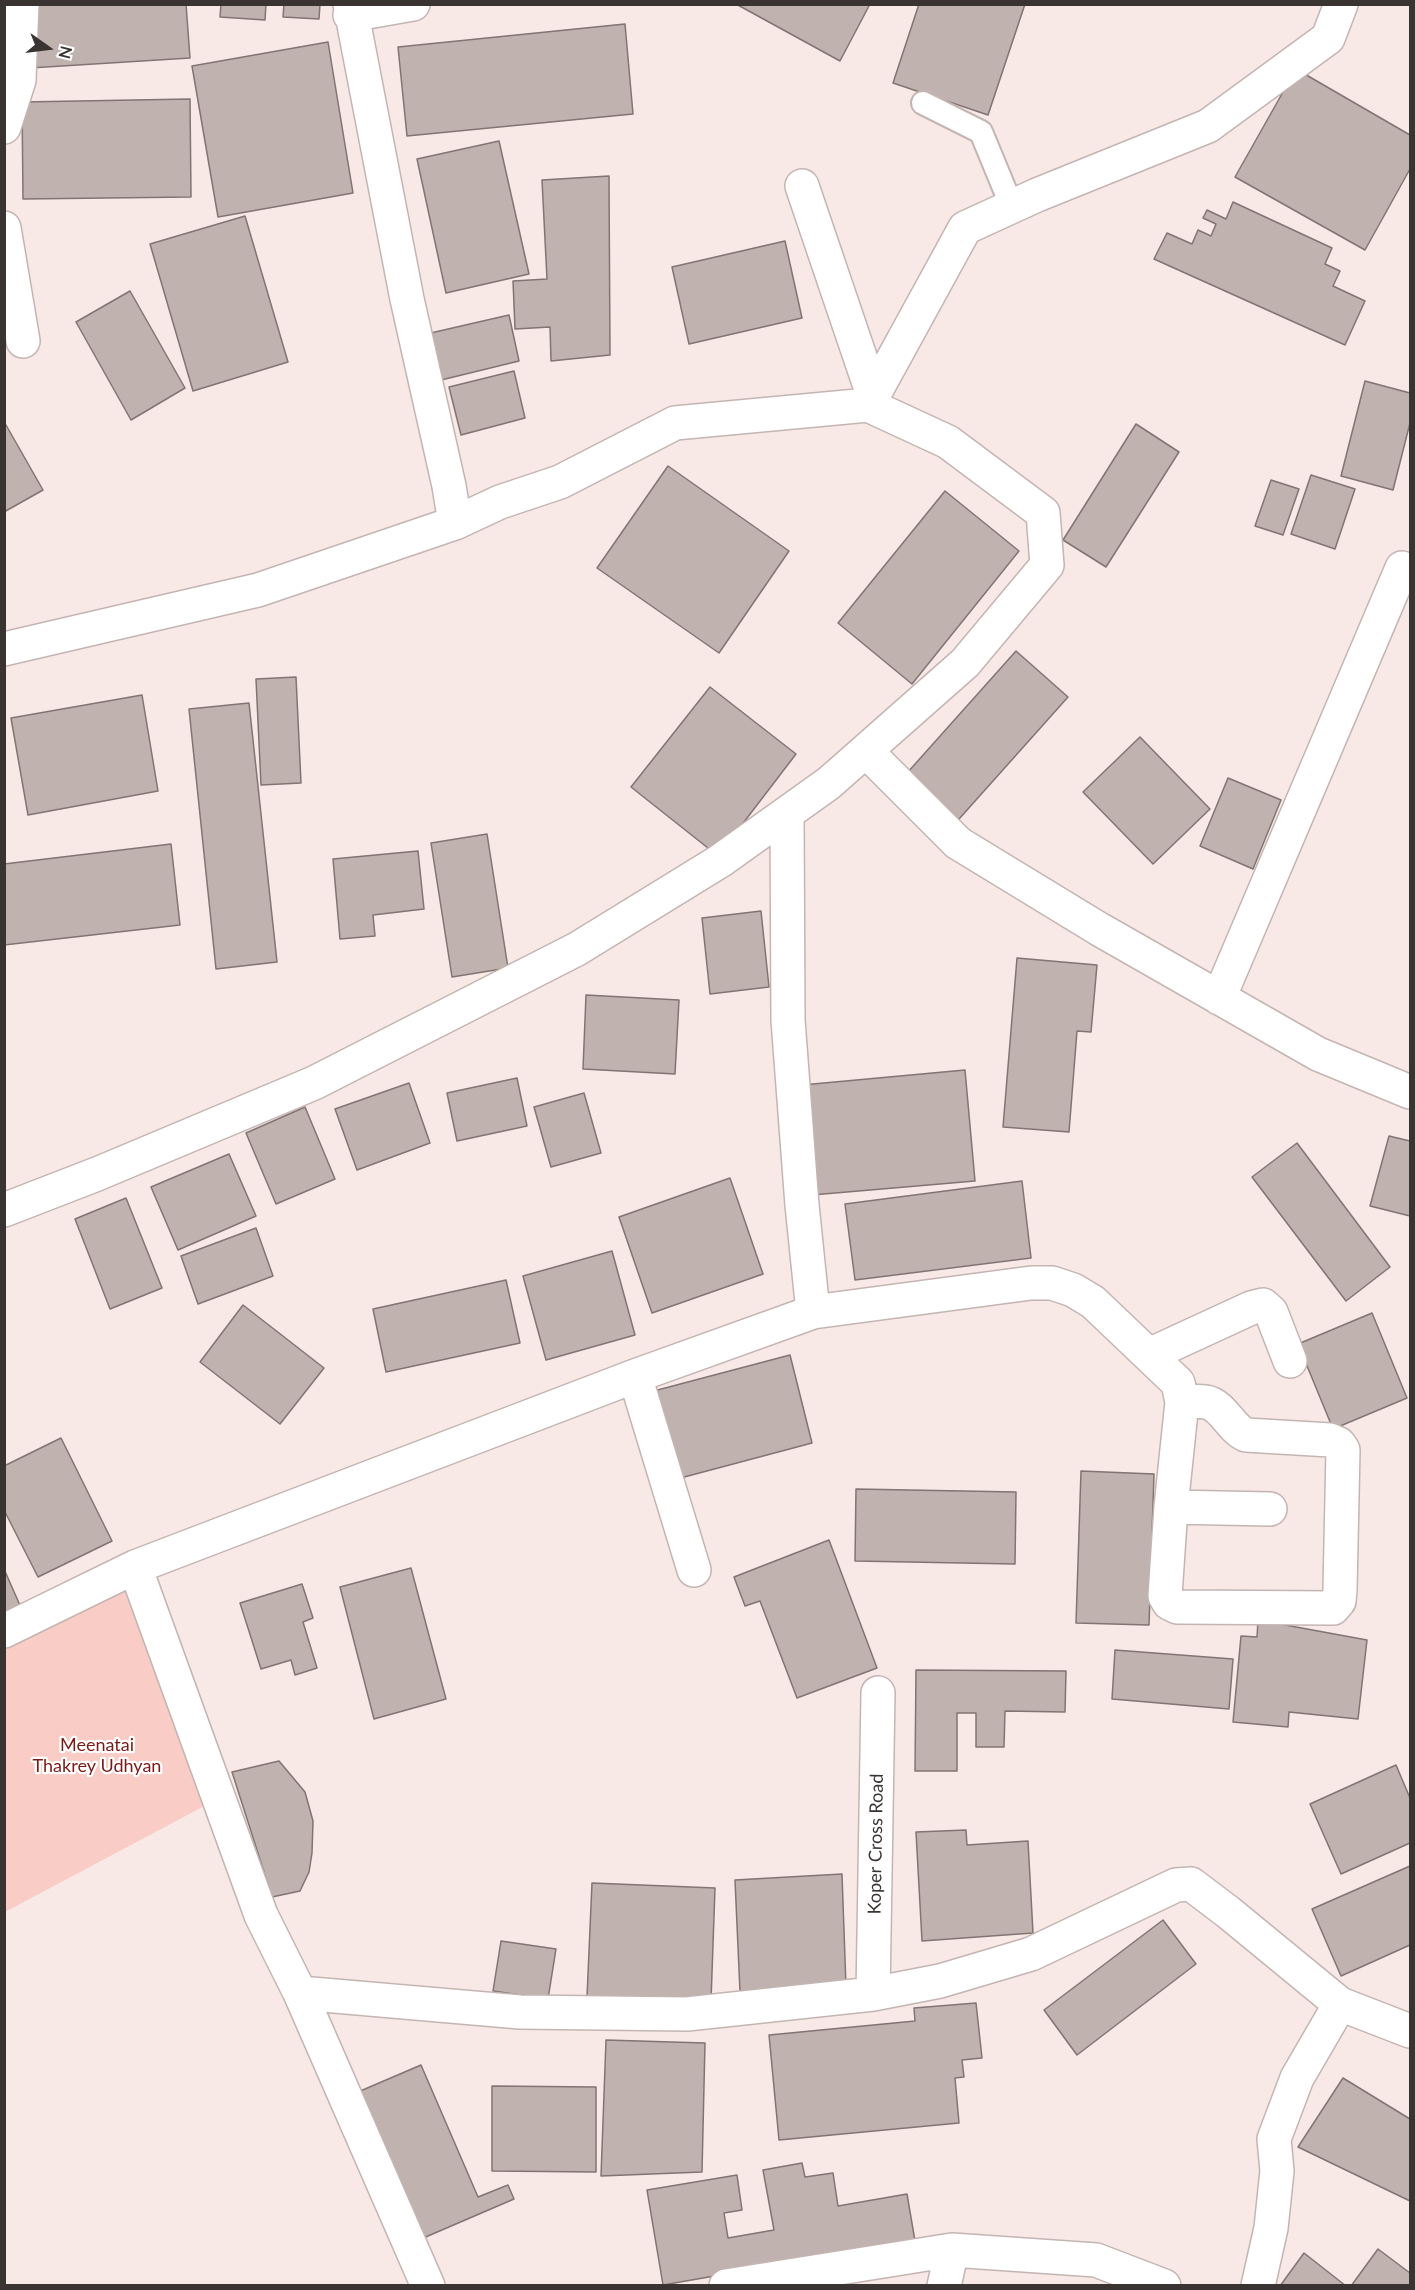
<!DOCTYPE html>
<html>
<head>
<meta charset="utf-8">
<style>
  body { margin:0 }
  #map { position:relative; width:1415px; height:2290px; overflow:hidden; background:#f8e9e7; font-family:Lato,sans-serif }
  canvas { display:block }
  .frame { position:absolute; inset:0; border:6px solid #393332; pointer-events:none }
  .north { position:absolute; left:18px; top:18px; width:60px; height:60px; -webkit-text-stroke:4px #fff; paint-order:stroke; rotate:104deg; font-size:16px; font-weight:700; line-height:24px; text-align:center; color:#393332 }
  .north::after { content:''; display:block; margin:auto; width:21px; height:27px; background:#393332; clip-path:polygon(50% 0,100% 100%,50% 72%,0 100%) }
</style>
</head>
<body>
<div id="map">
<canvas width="1415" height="2290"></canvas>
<div class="frame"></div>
<div class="north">N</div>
</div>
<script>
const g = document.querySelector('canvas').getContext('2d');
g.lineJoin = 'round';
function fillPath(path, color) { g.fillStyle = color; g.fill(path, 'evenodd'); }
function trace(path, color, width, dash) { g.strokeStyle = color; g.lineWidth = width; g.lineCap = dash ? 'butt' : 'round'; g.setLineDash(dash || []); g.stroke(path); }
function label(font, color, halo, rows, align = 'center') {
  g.font = font + ' Lato,sans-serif'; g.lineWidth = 4.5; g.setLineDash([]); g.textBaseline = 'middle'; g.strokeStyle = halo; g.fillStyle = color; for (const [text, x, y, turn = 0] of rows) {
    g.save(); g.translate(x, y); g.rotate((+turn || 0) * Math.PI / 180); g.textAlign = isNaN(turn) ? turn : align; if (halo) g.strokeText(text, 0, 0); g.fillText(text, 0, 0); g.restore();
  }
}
const green = new Path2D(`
  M137,1586L210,1803L5,1912L4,1648Z`);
const building = new Path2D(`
  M34,4H186L190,58L30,68Z
  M221,4H266L265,20L220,17Z
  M284,4H320L319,19L283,17Z
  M736,4H870L840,61Z
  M919,4H1025L988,115L893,83Z
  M625,24L633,114L407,136L398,47Z
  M328,42L353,193L218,217L192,66Z
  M1296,69L1410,135V169L1365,250L1235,177Z
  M190,99L191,197L23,199L22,102Z
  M499,141L529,274L446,293L417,159Z
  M609,176L610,355L551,361L550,327L515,329L513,281L547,279L542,180Z
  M1233,202L1332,248L1325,264L1340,271L1333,286L1365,301L1345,345L1154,259L1167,233L1192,244L1198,230L1211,236L1216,224L1203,218L1207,210L1226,219Z
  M245,216L288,362L193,391L150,244Z
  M785,241L802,318L689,344L672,267Z
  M130,291L185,388L131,420L76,322Z
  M509,315L519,361L433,382L422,335Z
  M514,371L525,418L461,435L449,387Z
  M1365,381L1410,393V423L1393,490L1341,476Z
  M1136,424L1179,452L1106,567L1063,540Z
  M6,425L43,490L4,512V426Z
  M668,466L789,551L719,653L597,568Z
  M1311,475L1355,489L1335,549L1291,534Z
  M1271,480L1299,489L1283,535L1255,526Z
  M945,491L1019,551L912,684L838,623Z
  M1016,651L1068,697L951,828L899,782Z
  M296,677L301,783L261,785L256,679Z
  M710,687L796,754L718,856L631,787Z
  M142,695L158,791L28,815L11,718Z
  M249,703L277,962L216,969L189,709Z
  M1140,737L1210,809L1153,864L1083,792Z
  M1228,778L1281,800L1253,869L1200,846Z
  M487,834L508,968L452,977L431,843Z
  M171,844L180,925L4,945V864Z
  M418,851L424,909L373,915L375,936L340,939L333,859Z
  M761,911L769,987L710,994L702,918Z
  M1017,958L1097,965L1091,1032L1077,1031L1069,1132L1003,1127Z
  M586,995L679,1000L675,1074L583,1069Z
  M965,1070L975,1181L812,1195L802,1085Z
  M517,1078L527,1126L457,1141L447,1093Z
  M409,1083L430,1143L357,1170L335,1109Z
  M584,1093L601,1153L551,1167L534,1107Z
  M305,1107L335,1179L276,1204L246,1133Z
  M1389,1136L1410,1141V1216L1370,1206Z
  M1297,1143L1390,1267L1346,1301L1252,1177Z
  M229,1154L256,1216L178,1250L151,1187Z
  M730,1178L763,1274L652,1313L619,1217Z
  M1022,1181L1031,1258L855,1280L845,1204Z
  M126,1198L162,1288L110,1309L75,1219Z
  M256,1228L273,1276L198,1304L181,1256Z
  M612,1251L635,1335L546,1360L523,1276Z
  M506,1280L520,1343L386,1372L373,1309Z
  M243,1305L324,1368L280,1424L200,1362Z
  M1372,1313L1407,1398L1333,1429L1298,1344Z
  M790,1355L812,1443L673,1480L650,1392Z
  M61,1438L112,1541L38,1577L4,1510V1466Z
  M1081,1471L1154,1474L1149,1625L1076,1623Z
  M856,1489L1016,1492L1015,1564L855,1561Z
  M829,1540L877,1668L797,1698L760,1601L745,1606L734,1577Z
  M411,1568L446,1699L374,1719L340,1587Z
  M4,1569L26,1619L4,1629Z
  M302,1584L313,1618L303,1622L317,1668L295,1675L291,1660L261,1669L240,1603Z
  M1258,1620L1367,1640L1358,1719L1289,1712L1288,1727L1233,1722L1241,1636L1257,1637Z
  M1115,1650L1233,1659L1229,1709L1112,1699Z
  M916,1670L1066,1671L1065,1712L1005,1711L1004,1747H976V1713H957V1771H915Z
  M279,1761L305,1792L313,1821L312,1853L309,1872L300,1891L272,1897L232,1772Z
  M1396,1765L1410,1798V1843L1341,1874L1310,1804Z
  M966,1830L967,1845L1028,1841L1033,1933L922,1941L916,1832Z
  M1410,1866V1945L1341,1976L1312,1909Z
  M842,1874L846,1987L740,1992L735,1880Z
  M592,1883L715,1888L711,2001L587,1997Z
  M1163,1920L1196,1964L1077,2055L1044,2010Z
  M501,1941L556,1949L548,1999L493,1991Z
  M976,2003L982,2058L962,2060L964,2077L955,2078L959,2123L779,2140L769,2035L915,2021L914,2008Z
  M606,2040L705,2043L702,2172L601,2176Z
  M421,2065L478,2197L508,2185L514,2199L421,2239L358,2092Z
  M1343,2078L1410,2119V2201L1298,2147Z
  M492,2086L596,2087V2172L492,2171Z
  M802,2163L805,2177L833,2173L838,2206L907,2194L915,2241L663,2285L647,2190L737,2175L742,2210L724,2213L728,2238L774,2230L763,2170Z
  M1378,2249L1410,2273V2286H1351Z
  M1304,2253L1346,2286H1280Z`);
const lane = new Path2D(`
  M923,103L981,132L1012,207`);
const street = new Path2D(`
  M350,4L407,299L449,486L455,523
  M350,15L413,4
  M4,127L19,80L22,4
  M802,186L873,395
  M4,228L23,341
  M868,405L965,228L1037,195L1208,126L1328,38L1341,4
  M4,649L258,590L455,523L500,502L560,482L675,423L868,405L948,442L1043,513L1047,565L965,663L829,783L720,861L577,949L314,1083L97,1174L4,1210
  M866,751L958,843L1099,929L1318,1054L1410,1092
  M1219,998L1402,568
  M813,1312L1031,1283H1052L1073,1290L1093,1302L1178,1383L1182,1402L1171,1507L1165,1596L1169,1603L1177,1607L1333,1608L1339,1601L1340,1590L1343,1450L1339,1444L1330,1440L1246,1435C1231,1429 1223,1405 1206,1402C1198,1401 1189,1402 1182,1402
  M1149,1355L1251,1308L1263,1305L1271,1312L1290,1361
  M635,1376L694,1570
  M1171,1507L1270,1509
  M135,1567L261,1915L300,1993L428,2286
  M4,1631L135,1567L635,1376L813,1312L802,1205L788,1020L787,814
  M300,1993L520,2012L687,2014L873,1994L940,1981L1031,1954L1176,1885L1191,1884L1228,1912L1340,2004L1410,2031
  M873,1994L878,1693
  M952,2250L1096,2260L1164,2286
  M726,2286L952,2250L944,2286
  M1258,2286L1271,2228L1277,2171L1274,2139L1297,2078L1340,2004`);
const parkNames = [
  ["Meenatai",97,1745],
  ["Thakrey Udhyan",97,1766]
];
const streetNames = [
  ["Koper Cross Road",876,1844,-89]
];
fillPath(green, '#f9ccc5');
fillPath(building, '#c0b2af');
trace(building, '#827472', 1.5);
trace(lane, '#c4b5b3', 26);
trace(street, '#c4b5b3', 36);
trace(lane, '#fff', 22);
trace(street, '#fff', 33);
label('18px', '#791a16', '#fff', parkNames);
label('18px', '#393332', '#fff', streetNames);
</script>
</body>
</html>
